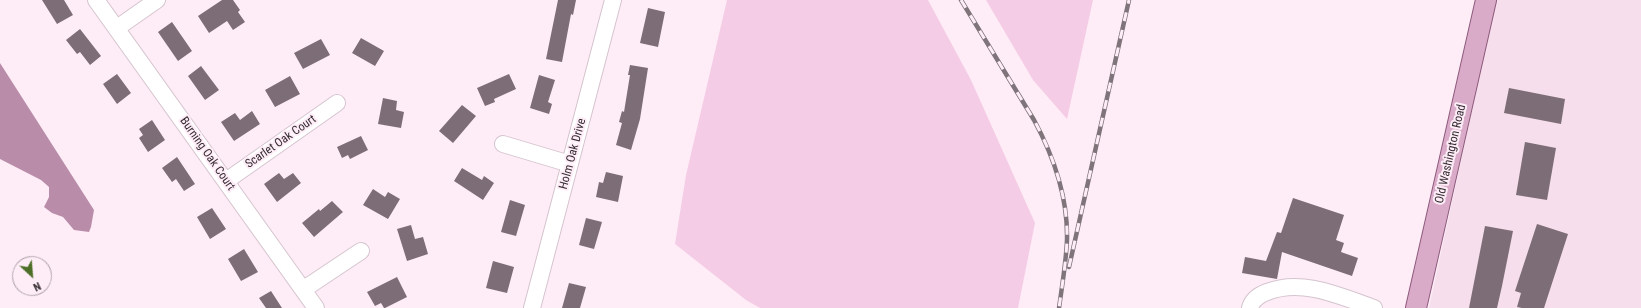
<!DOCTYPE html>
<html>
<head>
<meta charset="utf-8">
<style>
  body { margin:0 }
  #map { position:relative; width:1641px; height:308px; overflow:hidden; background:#feedf7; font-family:"Roboto Condensed",sans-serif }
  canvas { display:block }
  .north { position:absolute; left:12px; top:256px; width:40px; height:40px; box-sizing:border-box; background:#feedf7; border:1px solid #ada0a8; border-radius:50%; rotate:154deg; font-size:11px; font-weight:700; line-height:16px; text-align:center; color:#342d31 }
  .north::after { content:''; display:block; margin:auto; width:14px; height:18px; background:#4c6e26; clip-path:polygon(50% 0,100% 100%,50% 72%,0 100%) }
</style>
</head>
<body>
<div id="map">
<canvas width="1641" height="308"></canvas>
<div class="north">N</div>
</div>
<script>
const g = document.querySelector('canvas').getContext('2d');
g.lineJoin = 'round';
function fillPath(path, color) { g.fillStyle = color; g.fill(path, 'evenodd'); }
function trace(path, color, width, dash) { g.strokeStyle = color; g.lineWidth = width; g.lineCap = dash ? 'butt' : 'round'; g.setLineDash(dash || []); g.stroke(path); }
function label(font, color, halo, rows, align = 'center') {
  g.font = font + ' "Roboto Condensed",sans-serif'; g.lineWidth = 4; g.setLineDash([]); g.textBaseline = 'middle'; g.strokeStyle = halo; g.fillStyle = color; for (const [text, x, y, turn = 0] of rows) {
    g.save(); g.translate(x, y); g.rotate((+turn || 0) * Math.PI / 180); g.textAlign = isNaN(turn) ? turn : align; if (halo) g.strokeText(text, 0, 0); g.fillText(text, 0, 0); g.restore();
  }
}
const built = new Path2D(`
  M1496,0H1641V308H1429Z`);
const green = new Path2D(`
  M727,0H928L971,80L1035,223L1018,308H760L746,300L675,244L686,175Z
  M986,0H1093L1067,119L1033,80Z`);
const water = new Path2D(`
  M0,63L94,210L91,227L89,232L74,230L63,217L52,213L44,207L49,197V187L41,180L0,159Z`);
const building = new Path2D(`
  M42,0H64L73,15L57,24Z
  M222,0H233L240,10L238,12L245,22L233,30L227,21L209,33L198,16Z
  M558,0H576L573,15L571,14L562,62L546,59Z
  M648,8L665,12L658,47L640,43Z
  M172,22L192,51L178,61L158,32Z
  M80,29L101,56L90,65L80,52L77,54L66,40Z
  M361,38L384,51L375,66L352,53Z
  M321,39L330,55L303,69L294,53Z
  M630,65L648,68L640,119L631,150L616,145L622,123L619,122L622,111L624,112L630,75H628Z
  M201,66L219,90L205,100L188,76Z
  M117,74L131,93L117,104L103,84Z
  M509,74L516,89L494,99L495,102L485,106L477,88Z
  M539,75L555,80L548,102L552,104L549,114L530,108Z
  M290,76L300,94L275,107L265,90Z
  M1509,88L1565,99L1561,124L1504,113Z
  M383,98L397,101L396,110L404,112L401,128L378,124Z
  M462,105L476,116L453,143L439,131Z
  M252,111L260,124L234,141L221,122L235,113L240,120Z
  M152,120L165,140L148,152L139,138L143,135L139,129Z
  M361,136L368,150L350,159L348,155L342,158L337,147Z
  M1525,142L1556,148L1547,200L1516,195Z
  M177,157L195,184L184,191L176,179L172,182L162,168Z
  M462,168L482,180L484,176L494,183L483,200L454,181Z
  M606,172L623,176L618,202L596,197L599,182L603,183Z
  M279,173L284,179L293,173L301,183L277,202L264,184Z
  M373,189L385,197L388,192L400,199L388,219L363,205Z
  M1293,198L1344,215L1336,240L1344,243L1341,252L1358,258L1352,276L1282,252L1277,279L1242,273L1245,257L1266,261L1277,232L1281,233Z
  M510,200L525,205L516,236L501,232Z
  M332,201L343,212L314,237L302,223L319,209L320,211Z
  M212,208L226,229L210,239L197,217Z
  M586,218L602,222L594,249L579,245Z
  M1537,224L1568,234L1544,308H1522L1517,307L1521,293L1515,291Z
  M411,225L415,239L423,237L428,254L407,261L397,229Z
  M1485,226L1513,231L1502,286L1497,308H1469Z
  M244,249L258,272L241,281L228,259Z
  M493,261L514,267L507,293L486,288Z
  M397,277L407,297L385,308H384L381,303L375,306L367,292Z
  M569,283L586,287L580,308H562Z
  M271,291L282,308H266L259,298Z`);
const minor = new Path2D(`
  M96,0L316,308
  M117,28L157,0
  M503,144L570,164
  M226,181L337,103
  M304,289L361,251
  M532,308L613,0
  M1250,308C1252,300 1259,295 1267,292C1302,278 1340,296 1374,308`);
const major = new Path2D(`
  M1416,308L1486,0`);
const rail = new Path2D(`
  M961,0L1034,120C1054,157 1068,198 1067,240C1066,263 1062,286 1059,308
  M1069,267L1129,0`);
const streetNames = [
  ["Scarlet Oak Court",281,142,-35],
  ["Burning Oak Court",207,154,55],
  ["Holm Oak Drive",573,154,-75],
  ["Old Washington Road",1451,154,-77]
];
fillPath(built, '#f6deec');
fillPath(green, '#f5cce5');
fillPath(water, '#b98da9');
fillPath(building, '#7c6d76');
trace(minor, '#d5c4ce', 18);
trace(major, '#8e5a7c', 22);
trace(minor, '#fff', 16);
trace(major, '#d9abc9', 20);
trace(rail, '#7e747a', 4.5);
trace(rail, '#feedf7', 3, [9]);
label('12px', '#342d31', '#feedf7', streetNames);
</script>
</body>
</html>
